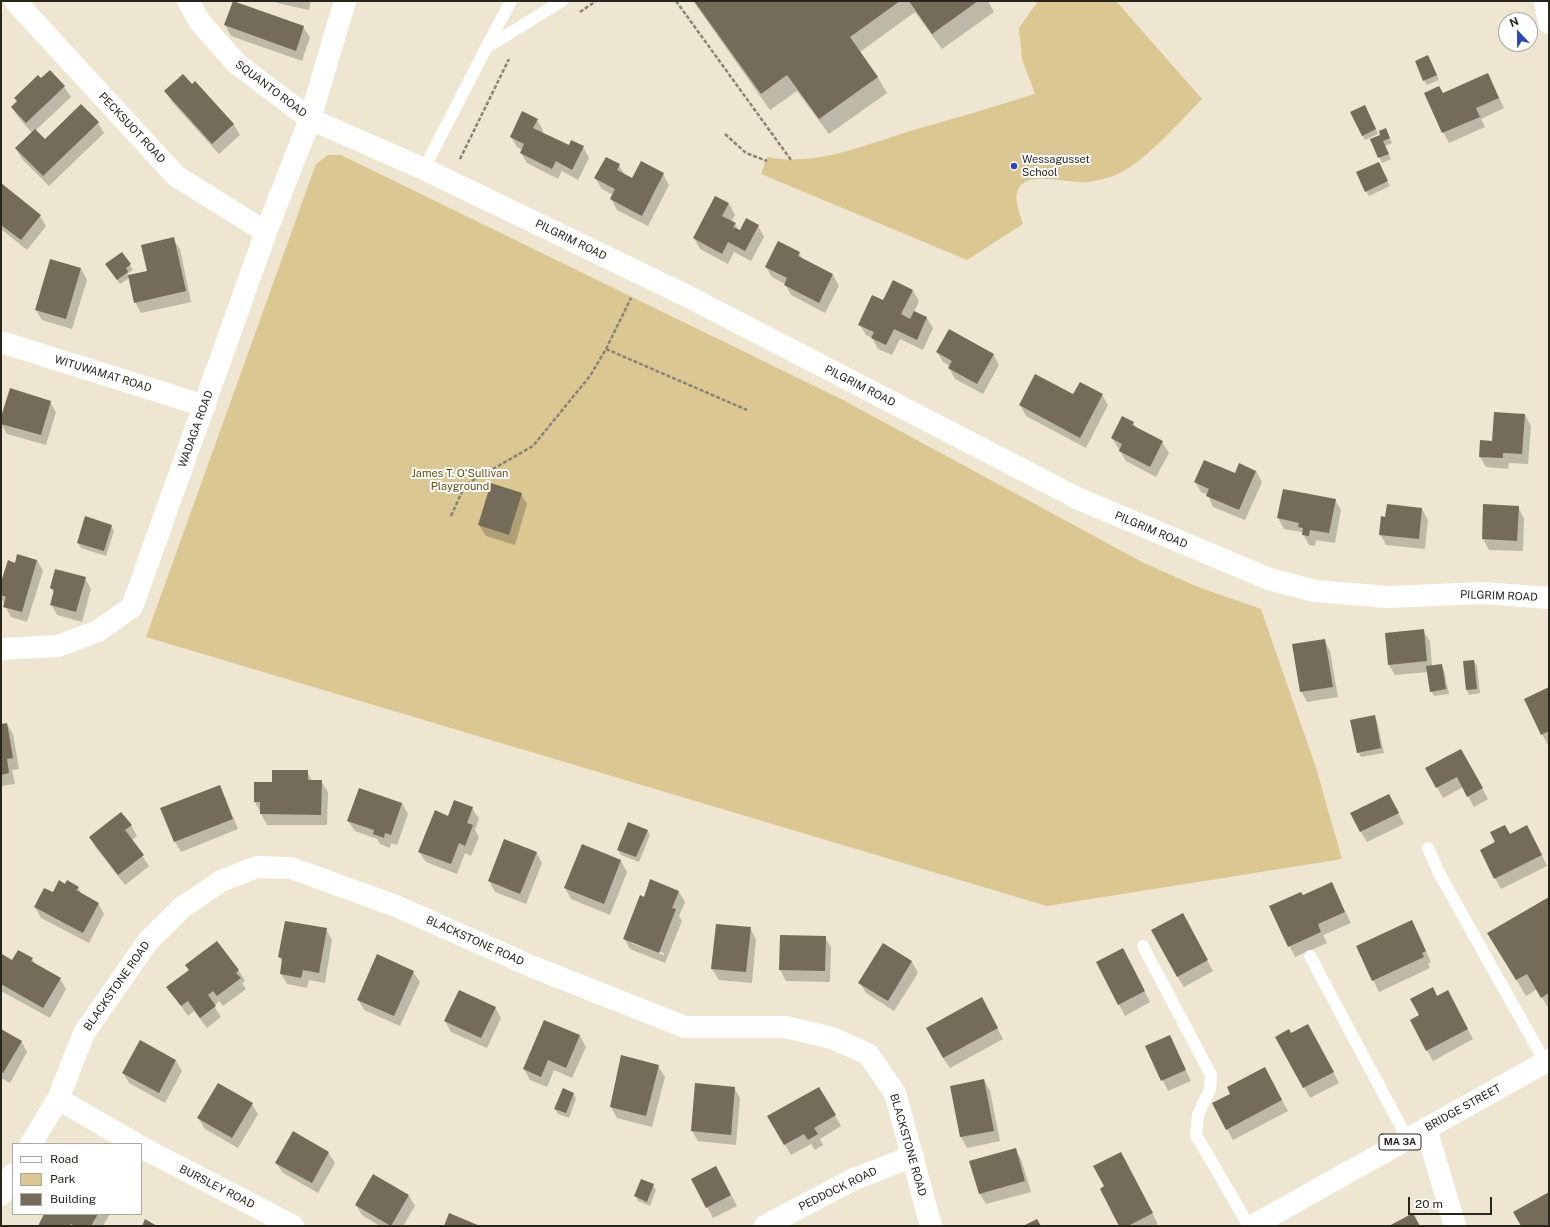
<!DOCTYPE html>
<html>
<head>
<meta charset="utf-8">
<style>
  body { margin:0 }
  #map { position:relative; width:1550px; height:1227px; overflow:hidden; background:#eee6d0; font-family:"Public Sans",sans-serif }
  canvas { display:block }
  .frame { position:absolute; inset:0; border:2px solid #28251d; pointer-events:none }
  .legend { position:absolute; left:12px; top:1143px; width:130px; height:72px; box-sizing:border-box; background:#fff; border:1px solid #a9a8a5; margin:0; padding:5px 7px; list-style:none; font-size:12px; color:#28251d }
  .legend li { display:flex; align-items:center; gap:8px; height:20px }
  .legend b { width:20px; border:1px solid #a9a8a5 }
  .north { position:absolute; left:1498px; top:12px; width:40px; height:40px; box-sizing:border-box; background:#fff; border:1px solid #a9a8a5; border-radius:50%; rotate:338deg; font-size:11px; font-weight:700; line-height:16px; text-align:center; color:#28251d }
  .north::after { content:''; display:block; margin:auto; width:14px; height:18px; background:#2f46b7; clip-path:polygon(50% 0,100% 100%,50% 72%,0 100%) }
  .scale { position:absolute; left:1408px; top:1197px; width:84px; height:18px; box-sizing:border-box; border:2px solid #28251d; border-top:0; padding-left:5px; font-size:12px; line-height:14px; white-space:nowrap; color:#28251d; -webkit-text-stroke:3px #fff; paint-order:stroke }
</style>
</head>
<body>
<div id="map">
<canvas width="1550" height="1227"></canvas>
<div class="frame"></div>
<ul class="legend">
<li><b style="height:5px;background:#fff"></b>Road</li>
<li><b style="height:11px;background:#dbc792"></b>Park</li>
<li><b style="height:11px;background:#746c59"></b>Building</li>
</ul>
<div class="north">N</div>
<div class="scale">20 m</div>
</div>
<script>
const g = document.querySelector('canvas').getContext('2d');
g.lineJoin = 'round';
function fillPath(path, color) { g.fillStyle = color; g.fill(path, 'evenodd'); }
function trace(path, color, width, dash) { g.strokeStyle = color; g.lineWidth = width; g.lineCap = dash ? 'butt' : 'round'; g.setLineDash(dash || []); g.stroke(path); }
function label(font, color, halo, rows, align = 'center') {
  g.font = font + ' "Public Sans",sans-serif'; g.lineWidth = 4; g.setLineDash([]); g.textBaseline = 'middle'; g.strokeStyle = halo; g.fillStyle = color; for (const [text, x, y, turn = 0] of rows) {
    g.save(); g.translate(x, y); g.rotate((+turn || 0) * Math.PI / 180); g.textAlign = isNaN(turn) ? turn : align; if (halo) g.strokeText(text, 0, 0); g.fillText(text, 0, 0); g.restore();
  }
}
const green = new Path2D(`
  M1038,1H1116L1202,99C1180,121 1146,161 1118,174C1109,178 1099,180 1089,182C1073,184 1037,174 1025,182C1010,191 1019,210 1023,224L967,260L761,174L767,157C815,167 865,145 910,131C952,119 994,107 1035,94L1022,59L1019,28Z
  M328,155H341L843,400L1142,562L1198,587L1261,609L1316,768L1342,859L1047,906L146,637L316,164Z`);
const shadow = new Path2D(`
  M276,1H311L309,10L277,3Z
  M693,1H988L994,12L942,49L915,12L860,52L878,78L887,93L829,134L797,91L770,110Z
  M225,25L303,27L310,37L302,61L231,36Z
  M1430,61L1439,80L1427,85L1424,80Z
  M50,71L64,87L71,97L35,131L45,141L98,123L104,133L49,186L22,159L16,149L32,133L18,117L12,107L18,102L15,98Z
  M1488,74L1504,108L1481,119L1485,127L1449,143L1443,132V94Z
  M195,82L234,125L240,135L219,154L172,102L166,92L192,85Z
  M1367,111L1378,134L1365,140L1362,135Z
  M537,120L543,130L542,133L569,146L583,147L589,158L578,180L562,171L558,179L527,163L521,153L522,150L517,147L511,137Z
  M1388,134L1392,143L1385,146L1391,159L1382,163L1372,139Z
  M619,165L625,175L632,179L663,174L669,185L648,226L617,210L611,199L613,195L602,189L595,178Z
  M1381,168L1390,186L1369,196L1366,191Z
  M1,184L40,216L46,226L27,250L1,229Z
  M715,197L729,204L735,215L731,222L735,224L739,231L758,226L764,237L751,261L734,252L728,264L700,249L694,238Z
  M173,239L180,249L191,302L141,313L135,302L129,278L120,284L109,269L122,253L133,270L128,273L129,276L148,271Z
  M799,253L803,260L833,275L839,286L825,313L791,295L785,284L772,277L766,267Z
  M51,260L81,269L87,280L72,329L42,320L36,310Z
  M893,281L913,291L919,301L914,312L927,318L933,328L923,350L900,339L892,355L878,349L872,338L866,335L860,325L884,301Z
  M937,352L993,354L999,365L983,394L955,379L949,368L950,366L943,362Z
  M1102,395L1108,405L1086,448L1026,416L1020,405L1074,396Z
  M50,402L56,412L46,445L7,434L1,424V421Z
  M1525,415L1531,426L1528,464L1509,463L1508,469L1486,467L1480,457Z
  M1133,422L1137,429L1162,442L1169,453L1156,477L1126,461L1112,438Z
  M1256,471L1262,482L1245,520L1213,507L1208,495L1201,492L1195,482Z
  M521,494L527,504L515,545L486,536L479,525Z
  M1335,500L1341,510L1335,543L1316,540L1315,546L1309,545L1302,532L1284,529L1278,518Z
  M1518,507L1524,518L1523,551L1489,550L1483,539Z
  M1422,509L1428,520L1425,549L1386,545L1380,534Z
  M111,526L114,531L106,556L81,548L78,543Z
  M37,560L43,571L27,622L11,617L1,598V586L16,564Z
  M85,578L91,589L82,622L57,615L51,604L54,594L51,588Z
  M1423,631L1430,641L1432,666L1441,665L1444,670L1449,694L1434,696L1431,691L1428,672L1395,675L1389,665Z
  M1324,640L1330,651L1338,697L1307,702L1301,691Z
  M1474,661L1477,666L1480,693L1469,695L1467,690Z
  M1549,688V744L1548,745L1542,734Z
  M1374,716L1377,721L1384,753L1361,757L1358,752Z
  M7,724L13,734L19,769L12,770L15,784L1,786V725Z
  M1461,750L1488,799L1474,807L1463,787L1443,798L1427,769Z
  M307,771L312,781H321L328,792L327,825H267L255,802Z
  M219,786L225,797L238,829L181,852L175,842Z
  M402,803L408,814L397,845L391,843L390,848L380,844L377,839L355,831L348,821Z
  M1395,806L1404,824L1367,842L1361,832Z
  M472,808L479,819L475,830L479,837L471,856L465,853L457,874L426,862L419,852L448,817Z
  M131,825L137,836L132,840L149,866L125,885L96,848L90,838Z
  M647,830L650,835L639,862L621,855L618,850Z
  M1510,835L1533,837L1547,866L1501,889L1495,878Z
  M582,845L621,861L627,872L610,915L571,899L565,888Z
  M536,852L542,863L526,904L495,892L489,881Z
  M651,881L679,892L685,902L679,916L682,921L665,963L630,949L624,938L644,898ZM631,941L664,953V955L631,943Z
  M1331,883L1351,923L1323,935L1327,943L1295,957L1270,906L1303,896Z
  M66,885L78,887L82,895L98,903L104,914L89,943L41,918L35,907Z
  M1549,898V1009L1537,989L1526,996L1489,934Z
  M1188,925L1213,971L1184,987L1177,976Z
  M750,928L756,939L752,983L719,980L712,969Z
  M326,929L332,940L325,983L309,980L307,988L287,984L281,974L283,962L279,957Z
  M1417,932L1431,962L1428,964L1430,968L1379,992L1357,946Z
  M781,936L825,937L831,947L830,982L786,981L780,970Z
  M217,942L239,971L245,981L242,983L246,989L223,1006L219,1001L214,1006L221,1017L207,1028L194,1011L188,1016L168,987L189,971L186,965Z
  M883,944L912,962L918,973L894,1011L866,993L860,983Z
  M18,951L32,959L36,965L60,979L66,989L50,1018L1,991V958L13,961Z
  M1129,960L1150,1002L1125,1016L1097,962Z
  M413,972L420,982L400,1026L364,1010L358,999Z
  M1437,997L1453,1002L1473,1039L1433,1061L1427,1050L1420,1015Z
  M495,1007L501,1018L487,1048L451,1032L445,1021Z
  M987,1009L1003,1039L950,1068L943,1058Z
  M545,1021L580,1036L586,1047L572,1078L554,1070L547,1087L530,1080L524,1069Z
  M1,1030L21,1041L27,1052L10,1083L1,1078Z
  M1169,1036L1191,1081L1168,1091L1146,1047Z
  M1314,1036L1339,1083L1310,1098L1276,1037Z
  M176,1061L182,1071L165,1103L129,1083L123,1073Z
  M658,1066L665,1077L652,1127L617,1118L611,1107Z
  M1271,1079L1288,1111L1233,1140L1227,1129Z
  M984,1080L990,1091L1000,1141L967,1148L961,1137L951,1087Z
  M734,1087L740,1098L736,1145L698,1141L692,1131Z
  M819,1088L841,1126L820,1139L823,1145L815,1150L811,1144L791,1155L769,1117Z
  M574,1094L576,1099L569,1118L558,1114L555,1109Z
  M252,1104L258,1114L238,1148L205,1129L198,1118Z
  M1015,1149L1021,1159L1031,1192L986,1204L980,1194L971,1161Z
  M328,1152L335,1163L318,1193L283,1173L276,1163Z
  M1126,1164L1158,1224L1154,1226H1120L1106,1187Z
  M722,1178L737,1206L713,1218L692,1179Z
  M653,1185L656,1190L650,1206L638,1201L636,1196Z
  M409,1196L415,1206L403,1226H380L362,1215L356,1205Z
  M46,1214H110L103,1226H39Z`);
const building = new Path2D(`
  M233,1L304,26L296,51L224,25Z
  M694,1H900L850,37L878,77L819,119L787,75L761,94Z
  M909,1H978L932,34Z
  M1428,55L1437,75L1423,81L1415,61Z
  M50,70L65,86L26,123L11,107L17,101L14,98L38,75L41,78Z
  M1488,73L1499,98L1476,108L1480,117L1442,133L1424,93L1439,86L1443,93Z
  M183,74L192,84L195,81L234,124L212,144L164,91Z
  M81,104L99,122L43,176L15,148L35,129L45,139Z
  M1365,105L1376,129L1362,136L1350,112Z
  M522,111L538,119L533,128L569,145L571,140L584,146L572,170L556,161L552,169L520,153L524,144L510,137Z
  M1386,128L1390,138L1383,141L1389,154L1378,158L1370,139L1380,135L1379,131Z
  M606,157L620,164L617,170L632,178L641,161L664,173L642,216L610,199L615,189L594,178Z
  M1379,162L1388,181L1365,192L1356,172Z
  M1,183L41,215L21,240L1,225Z
  M715,196L729,203L722,216L736,223L733,227L740,230L746,218L759,225L745,251L728,242L722,254L693,238Z
  M174,237L186,291L134,303L128,275L147,271L141,245Z
  M778,241L800,252L798,256L833,274L819,303L784,285L787,278L765,267Z
  M122,252L131,264L126,268L128,272L117,280L105,264Z
  M50,259L81,268L66,319L35,310Z
  M893,280L913,290L901,314L910,319L914,311L927,317L917,340L894,329L886,345L871,338L874,332L858,325L872,295L883,300Z
  M949,329L994,354L977,384L948,368L952,361L936,352Z
  M1035,374L1073,394L1080,382L1103,394L1080,438L1019,405Z
  M10,388L51,401L41,435L1,424V417Z
  M1494,412L1525,414L1522,454L1503,453V458L1479,457L1480,440L1492,441Z
  M1122,416L1134,422L1132,425L1163,441L1150,467L1119,451L1122,444L1111,438Z
  M1204,460L1235,473L1239,463L1256,471L1239,510L1206,496L1209,489L1194,482Z
  M491,483L522,493L509,535L478,525Z
  M1283,489L1336,499L1329,533L1310,530L1309,536L1302,535L1303,528L1298,527L1299,523L1277,518Z
  M1387,504L1422,508L1419,539L1379,535L1381,516L1385,517Z
  M1483,504L1519,506L1517,541L1482,539Z
  M85,516L112,525L104,551L77,543Z
  M17,554L37,560L22,612L3,607L6,597L1,595V582L8,560L15,563Z
  M55,569L86,577L76,612L50,605L54,590L50,588Z
  M1424,629L1427,661L1388,665L1385,633Z
  M1325,639L1333,687L1300,692L1292,644Z
  M1474,660L1477,689L1466,690L1463,661Z
  M1442,664L1446,689L1430,692L1426,666Z
  M1549,687V731L1541,735L1524,699Z
  M1375,715L1381,748L1357,753L1350,720Z
  M7,723L13,758L7,759L9,773L1,775V724Z
  M1461,749L1483,788L1467,797L1457,777L1436,788L1425,768Z
  M272,770H308V780H322L321,815L260,814V802H254V782H272Z
  M220,785L233,819L174,842L160,808Z
  M359,788L402,803L391,835L385,833L384,838L373,834L374,830L347,821Z
  M1389,794L1399,813L1360,832L1350,813Z
  M454,800L473,807L467,823L473,825L465,846L459,843L451,864L418,852L435,810L448,816Z
  M121,812L132,825L125,830L144,855L118,875L89,837Z
  M628,822L648,830L636,857L617,850Z
  M1505,825L1510,834L1527,825L1542,855L1494,879L1480,850L1495,842L1490,832Z
  M504,839L537,852L520,894L488,881Z
  M582,844L621,860L604,904L564,888Z
  M650,879L679,891L672,908L676,909L659,953L623,939L640,895L644,897Z
  M59,880L65,884L67,880L79,887L76,890L99,903L83,933L34,907L44,888L53,892Z
  M1332,882L1345,912L1318,924L1321,932L1288,947L1269,906L1301,892L1303,895Z
  M1549,897V993L1541,998L1527,974L1516,980L1487,933Z
  M1183,913L1208,960L1177,977L1151,930Z
  M1412,920L1426,951L1422,953L1424,957L1372,981L1356,946Z
  M285,921L327,928L319,973L303,970L301,978L280,974L282,958L278,957Z
  M716,924L751,927L746,972L711,969Z
  M780,935L826,936L825,971L779,970Z
  M217,941L239,970L236,973L241,978L217,996L213,991L208,995L216,1006L200,1018L188,1001L181,1006L166,987L189,970L185,965Z
  M883,943L912,961L888,1001L858,983Z
  M1123,948L1145,991L1118,1005L1096,962Z
  M18,950L33,958L31,961L61,978L43,1008L1,984V956L2,954L12,960Z
  M377,954L414,971L394,1016L357,1000Z
  M1433,987L1437,996L1448,990L1468,1029L1426,1051L1410,1020L1419,1015L1410,999Z
  M459,990L496,1007L481,1038L444,1021Z
  M982,997L998,1028L943,1058L926,1028Z
  M544,1020L580,1035L566,1068L548,1060L541,1077L523,1069Z
  M1308,1024L1334,1072L1303,1088L1275,1037L1289,1029L1291,1033Z
  M1,1029L22,1041L3,1073L1,1072Z
  M1170,1035L1186,1070L1161,1081L1145,1046Z
  M140,1040L176,1060L159,1093L122,1073Z
  M621,1055L659,1065L646,1116L610,1107Z
  M1265,1067L1282,1100L1226,1130L1212,1103L1230,1094L1227,1087Z
  M984,1079L994,1131L960,1137L950,1086Z
  M218,1083L253,1103L232,1138L197,1118Z
  M695,1083L735,1087L731,1135L691,1131Z
  M819,1087L836,1115L814,1128L818,1134L808,1140L804,1134L784,1145L767,1116Z
  M563,1088L574,1093L566,1113L554,1109Z
  M293,1131L329,1152L312,1183L275,1163Z
  M1016,1148L1025,1181L979,1194L969,1161Z
  M1121,1152L1153,1213L1128,1226H1119L1100,1189L1104,1186L1093,1166Z
  M716,1166L731,1195L706,1208L691,1179Z
  M373,1174L409,1195L391,1226L355,1205Z
  M641,1179L654,1184L647,1202L634,1196Z
  M1549,1192V1226H1521L1513,1212Z
  M449,1213L480,1226H444Z
  M1413,1213L1420,1226H1389Z
  M44,1214H98L91,1226H75L71,1224L69,1226H38Z
  M145,1219L157,1226H142Z
  M1037,1219L1041,1226H1023Z`);
const path = new Path2D(`
  M676,1L791,160
  M580,12L596,1
  M725,134L746,153L767,161
  M460,159L509,59
  M606,349L747,410
  M451,516L465,485L533,446L590,376L606,349L631,298`);
const service = new Path2D(`
  M511,1L486,48L562,1
  M424,169L486,48
  M1428,848L1439,873L1545,1062
  M1143,946L1211,1075L1210,1089L1198,1115L1196,1135L1249,1226
  M1310,956L1407,1138`);
const minor = new Path2D(`
  M15,1L176,176L266,232
  M188,1L200,22L236,63L310,119L424,169L685,295L1079,499L1269,579L1315,591L1388,597L1484,593L1549,598
  M1,342L205,406
  M1,649L58,646L98,631L132,607L266,232L310,119L345,1
  M58,1099L136,1144
  M1426,1128L1455,1226
  M31,1144L58,1099L84,1033L148,941L183,907L221,881L257,867L291,868L396,906L533,967L685,1027H786L832,1038L868,1054L895,1093L931,1226
  M141,1147L293,1226
  M1,1195L13,1174
  M765,1226L852,1180L913,1156`);
const tertiary = new Path2D(`
  M1545,1L1549,23`);
const primary = new Path2D(`
  M1252,1226L1549,1060`);
const markers = [
  [1014,166,4,"#2f46b7"]
];
const shields = [
  [1400,1142,42]
];
const shieldNames = [
  ["MA 3A",1400,1142]
];
const streetNames = [
  ["SQUANTO ROAD",271,89,37],
  ["PECKSUOT ROAD",132,128,47],
  ["PILGRIM ROAD",571,240,26],
  ["WITUWAMAT ROAD",103,374,17],
  ["PILGRIM ROAD",860,386,27],
  ["WADAGA ROAD",196,429,-70],
  ["PILGRIM ROAD",1151,530,23],
  ["PILGRIM ROAD",1499,596,2],
  ["BLACKSTONE ROAD",475,941,24],
  ["BLACKSTONE ROAD",117,986,-55],
  ["BRIDGE STREET",1463,1108,-29],
  ["BLACKSTONE ROAD",908,1145,74],
  ["BURSLEY ROAD",217,1187,27],
  ["PEDDOCK ROAD",838,1189,-26]
];
const poiNames = [
  ["Wessagusset",1022,160],
  ["School",1022,173]
];
const parkNames = [
  ["James T. O'Sullivan",460,474],
  ["Playground",460,487]
];
fillPath(green, '#dbc792');
fillPath(shadow, '#0003');
fillPath(building, '#746c59');
trace(path, '#8a8476', 2.5, [4, 2]);
trace(service, '#fff', 12);
trace(minor, '#fff', 22);
trace(tertiary, '#fff', 22);
trace(primary, '#fff', 22);
for (const [x, y, r, color] of markers) { const dot = new Path2D(); dot.arc(x, y, r, 0, 2 * Math.PI); g.fillStyle = color; g.fill(dot); trace(dot, '#fff', 1.5); }
for (const [x, y, w] of shields) { const box = new Path2D(); box.roundRect(x - w / 2, y - 8, w, 16, 3); g.fillStyle = '#fff'; g.fill(box); trace(box, '#28251d', 1); }
label('bold 10px', '#28251d', null, shieldNames);
label('11px', '#28251d', '#fff', streetNames);
label('11px', '#28251d', '#fff', poiNames, 'left');
label('11px', '#644f12', '#fff', parkNames);
</script>
</body>
</html>
